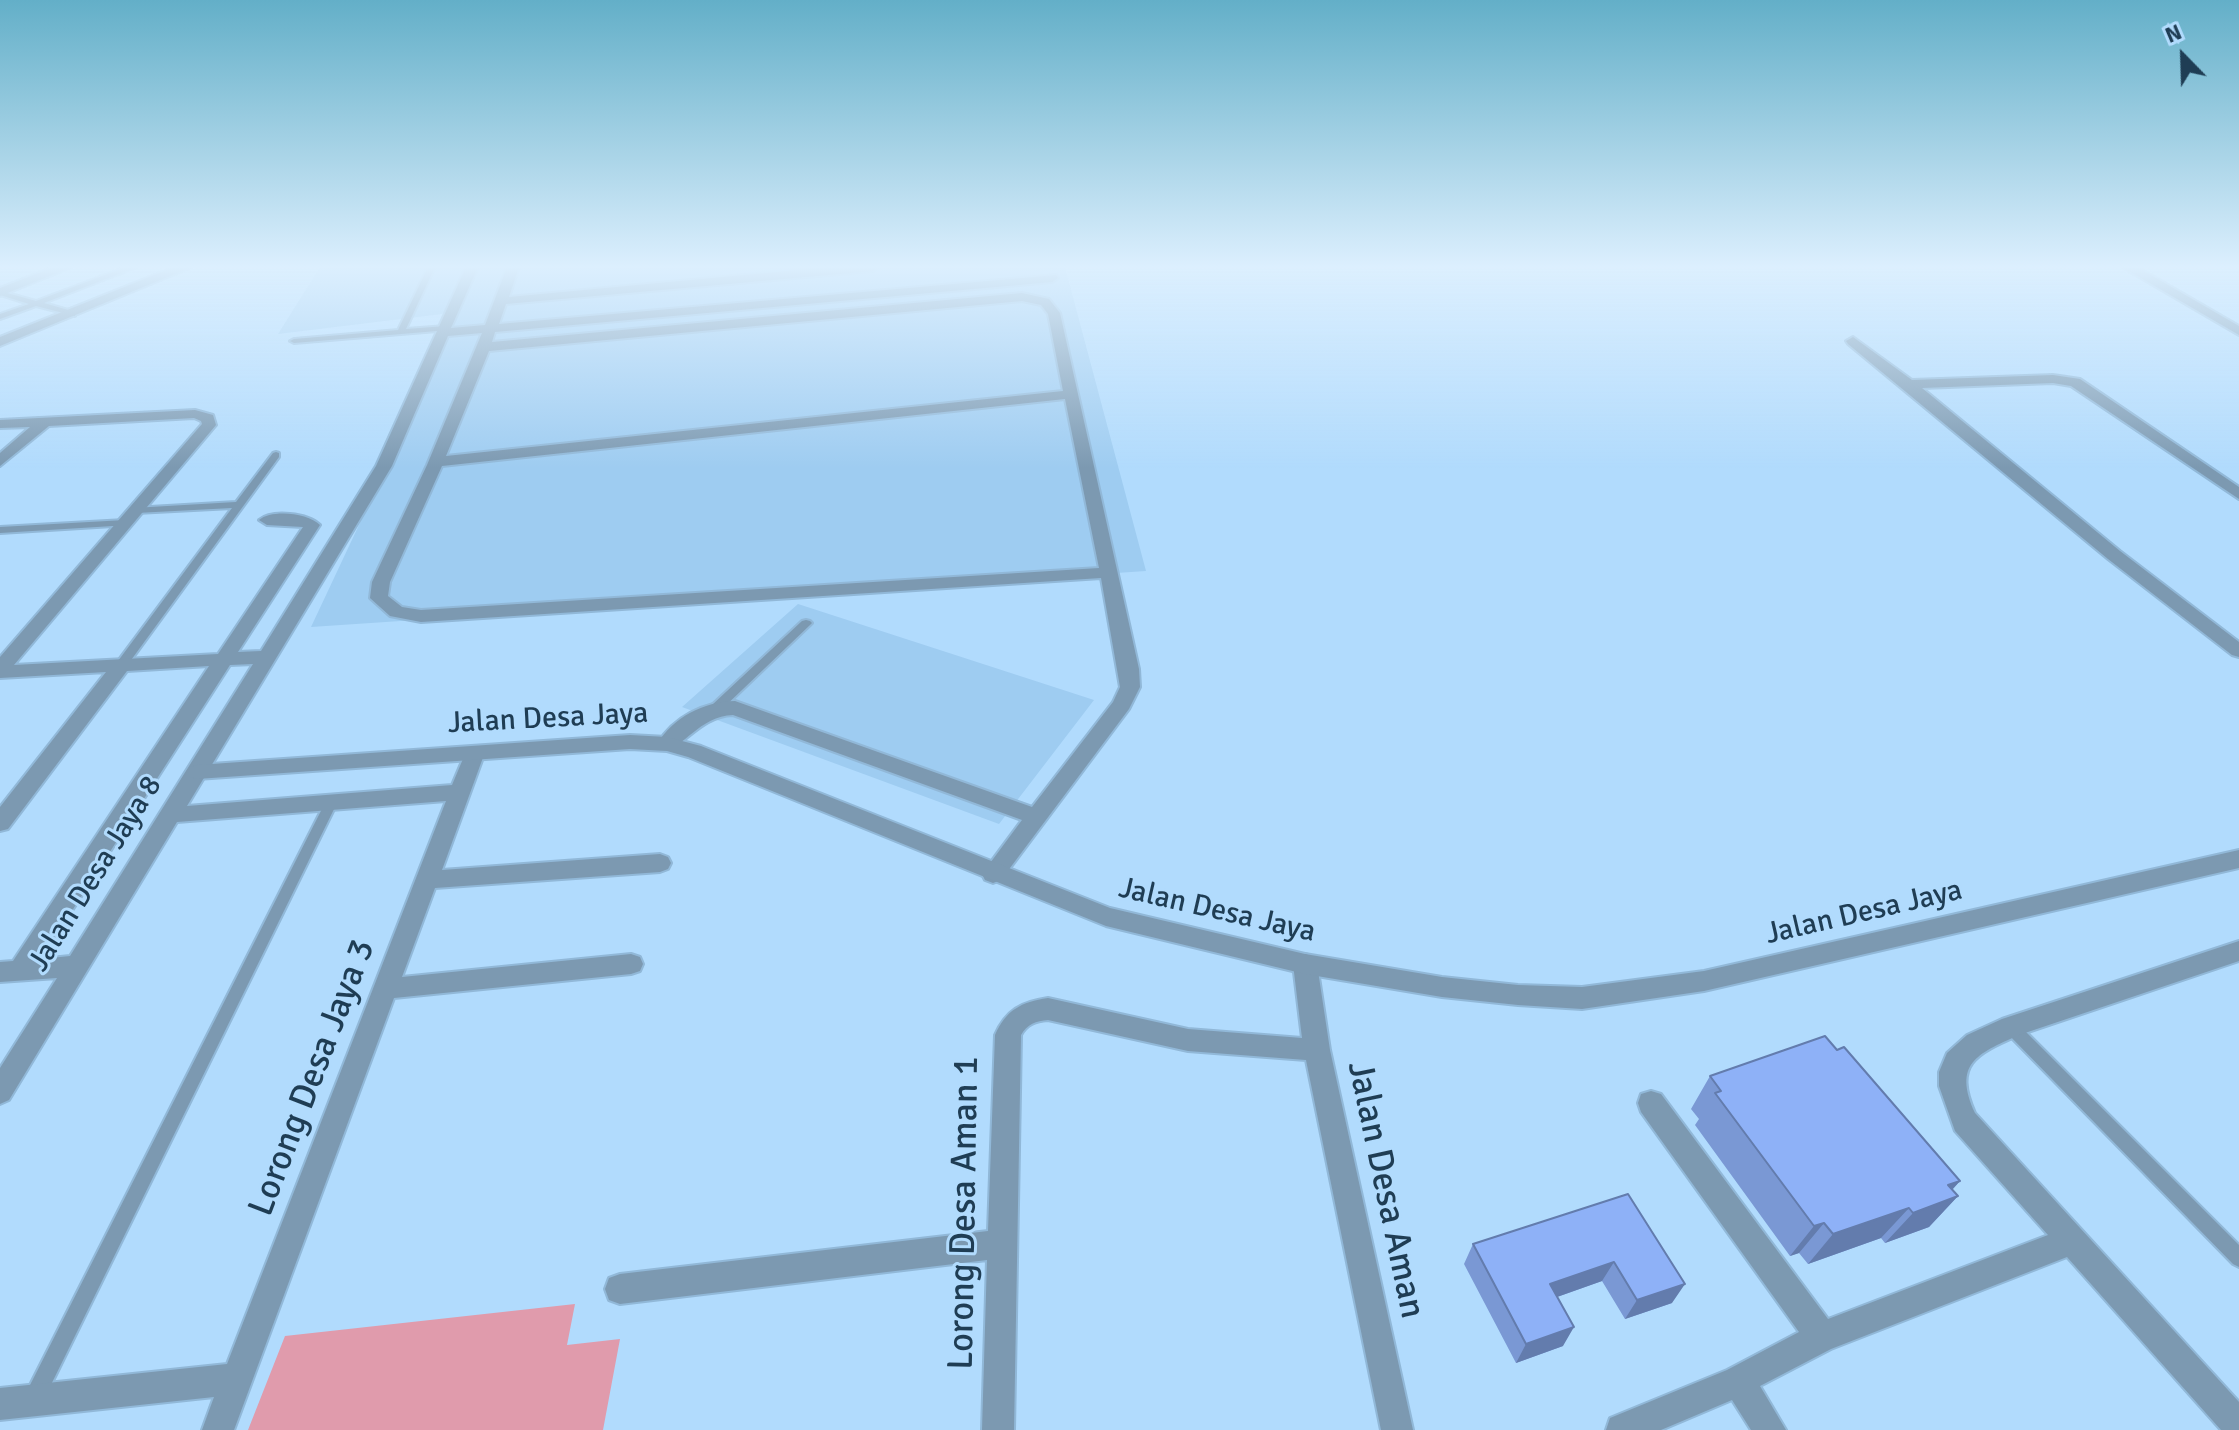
<!DOCTYPE html>
<html>
<head>
<meta charset="utf-8">
<style>
  body { margin:0 }
  #map { position:relative; width:2239px; height:1430px; overflow:hidden; background:#b1dbfd; font-family:Signika,sans-serif }
  canvas { display:block }
  .north { position:absolute; left:2143px; top:16px; width:80px; height:80px; -webkit-text-stroke:6px #b1dbfd; paint-order:stroke; rotate:337deg; font-size:22px; font-weight:700; line-height:32px; text-align:center; color:#1f3d54 }
  .north::after { content:''; display:block; margin:auto; width:28px; height:36px; background:#1f3d54; clip-path:polygon(50% 0,100% 100%,50% 72%,0 100%) }
</style>
</head>
<body>
<div id="map">
<canvas width="2239" height="1430"></canvas>
<div class="north">N</div>
</div>
<script>
const g = document.querySelector('canvas').getContext('2d');
g.lineJoin = 'round';
function fillPath(path, color) { g.fillStyle = color; g.fill(path, 'evenodd'); }
function trace(path, color, width, dash) { g.strokeStyle = color; g.lineWidth = width; g.lineCap = dash ? 'butt' : 'round'; g.setLineDash(dash || []); g.stroke(path); }
function label(font, color, halo, rows, align = 'center') {
  g.font = font + ' Signika,sans-serif'; g.lineWidth = 6; g.setLineDash([]); g.textBaseline = 'middle'; g.strokeStyle = halo; g.fillStyle = color; for (const [text, x, y, turn = 0] of rows) {
    g.save(); g.translate(x, y); g.rotate((+turn || 0) * Math.PI / 180); g.textAlign = isNaN(turn) ? turn : align; if (halo) g.strokeText(text, 0, 0); g.fillText(text, 0, 0); g.restore();
  }
}
const built = new Path2D(`
  M320,267H1065L1146,571L311,627L459,312L278,334Z
  M798,604L1094,700L999,824L682,707Z`);
const green = new Path2D(`
  M575,1304L567,1345L620,1339L603,1430H248L285,1336Z`);
const service = new Path2D(`
  M126,267H137L44,303L75,312V316L36,306L0,319V314L29,304L0,295V291L36,301Z
  M428,267H435L406,329L446,326H449V330L294,343L290,341L294,339L398,330Z
  M276,452L279,453V457L126,667H118L116,664L118,661L232,508L136,513L133,512V508L236,502L273,453Z
  M125,520L130,523L129,525L0,533V527Z
  M806,620L810,621L812,623L810,625L720,711H712L710,708L712,705L802,621Z
  M332,796L337,798L338,801L42,1403L35,1406L28,1403L25,1396L28,1389L326,801L327,798Z
  M2011,1020L2016,1022L2239,1245V1267L2233,1264L2006,1032L2003,1027L2006,1022Z`);
const minor = new Path2D(`
  M54,267H72L0,296V288Z
  M174,267H192L0,346V337Z
  M466,267H478L451,328L485,325L507,267H519L509,297L829,267H879L873,271L506,304L499,324L1056,275L1058,278L1052,282L495,332L492,342L1022,293L1049,299L1060,313L1139,669L1140,687L1129,709L1001,880L993,883L985,880L982,874L1022,820L733,715C697,716 680,755 660,749L657,744C674,717 703,702 735,701L1032,807L1113,702L1120,687L1101,578L421,622L390,616L370,598L372,582L427,465L482,333L448,336L392,466L187,806L452,785L468,747H482L485,752L442,870L660,854L668,857L671,863L668,869L660,872L435,888L402,977L631,954L640,957L643,964L640,971L631,974L394,998L234,1430H202L214,1397L0,1420V1388L227,1364L446,801L177,822L9,1100L0,1104V1068L57,978L0,982V962L13,961L209,666L127,671L8,829L0,831V807L106,672L0,678V657L202,424L201,421L194,418L49,426L0,466V453L30,427L0,428V420L195,410L213,415L216,425L14,665L218,654L303,527L267,525L259,520C272,509 308,513 320,525L238,652L261,651L376,466ZM1022,301L1041,305L1048,314L1063,391L446,456L489,351ZM1065,399L1099,568L421,610L402,607L388,596L390,582L442,466ZM253,664L70,956L41,959L230,665Z
  M2122,267H2137L2239,326V335Z
  M1853,337L1912,380L2053,375L2080,379L2239,487V499L2071,386L2053,383L1922,388L2120,551L2239,642V657L2232,655L2108,559L1848,344L1846,341Z
  M2239,941V961L2019,1035C1976,1054 1953,1064 1975,1113L2239,1402V1430H2221L2067,1257L1831,1349L1760,1386L1786,1430H1751L1732,1400L1661,1430H1606L1610,1418L1727,1370L1799,1332L1641,1112L1638,1103L1641,1094L1651,1091L1661,1094L1828,1319L2048,1235L1955,1131L1939,1086V1072L1947,1053L1967,1035L2002,1019Z
  M1305,954L1314,957L1317,964L1330,1050L1413,1430H1381L1306,1060L1188,1051L1048,1020C1036,1021 1027,1024 1021,1035L1014,1430H982L987,1260L620,1304L609,1300L605,1289L609,1278L620,1274L988,1231L995,1035C1006,1010 1021,1002 1048,998L1188,1029L1302,1038L1293,964L1296,957Z`);
const tertiary = new Path2D(`
  M630,735L667,737L701,746L1110,908L1305,954L1442,977L1518,985L1582,987L1704,971L2239,850V868L1704,991L1582,1009L1518,1005L1442,997L1305,974L1106,926L688,757L667,751L630,749L197,779L190,777L186,772L190,767L197,765Z`);
const wall = new Path2D(`
  M1837,1050L1960,1181L1952,1190L1958,1196L1929,1227L1885,1243L1881,1238L1808,1264L1799,1253L1790,1256L1695,1125L1699,1119L1691,1109L1710,1076Z
  M1628,1194L1672,1303L1625,1319L1602,1281L1557,1297L1563,1346L1516,1363L1464,1264L1473,1244Z`);
const shadedWall = new Path2D(`
  M1960,1181L1940,1203L1958,1196L1929,1227L1885,1243L1913,1213L1948,1185Z
  M1909,1208L1881,1238L1808,1264L1833,1234Z
  M1824,1223L1799,1253L1790,1256L1814,1226Z
  M1614,1262L1602,1281L1540,1303L1550,1284Z
  M1685,1284L1672,1303L1625,1319L1637,1300Z
  M1574,1327L1563,1346L1516,1363L1526,1344Z`);
const building = new Path2D(`
  M1825,1036L1837,1050L1844,1047L1960,1181L1948,1185L1958,1196L1913,1213L1909,1208L1833,1234L1824,1223L1814,1226L1715,1093L1721,1091L1710,1076Z
  M1628,1194L1685,1284L1637,1300L1614,1262L1550,1284L1574,1327L1526,1344L1473,1244Z`);
const streetNames = [
  ["Jalan Desa Jaya",548,719,-3],
  ["Jalan Desa Jaya 8",96,874,-58],
  ["Jalan Desa Jaya",1217,911,13],
  ["Jalan Desa Jaya",1864,913,-13]
];
const nearStreetnames = [
  ["Lorong Desa Jaya 3",313,1078,-69],
  ["Jalan Desa Aman",1385,1190,78],
  ["Lorong Desa Aman 1",965,1213,-89]
];
fillPath(built, '#9eccf1');
fillPath(green, '#e09bac');
trace(service, '#91b8d8', 4);
trace(minor, '#91b8d8', 4);
trace(tertiary, '#91b8d8', 4);
fillPath(service, '#7c99b1');
fillPath(minor, '#7c99b1');
fillPath(tertiary, '#7c99b1');
fillPath(wall, '#7a98d4');
fillPath(shadedWall, '#637cad');
fillPath(building, '#8eb1f7');
trace(building, '#637cad', 2);
const sky = g.createLinearGradient(0, 0, 0, 468);
sky.addColorStop(0, '#63afc8');
sky.addColorStop(0.57, '#dceffe');
sky.addColorStop(1, '#dceffe00');
g.fillStyle = sky;
g.fillRect(0, 0, 2239, 468);
label('30px', '#1f3d54', '#b1dbfd', streetNames);
label('36px', '#1f3d54', '#b1dbfd', nearStreetnames);
</script>
</body>
</html>
